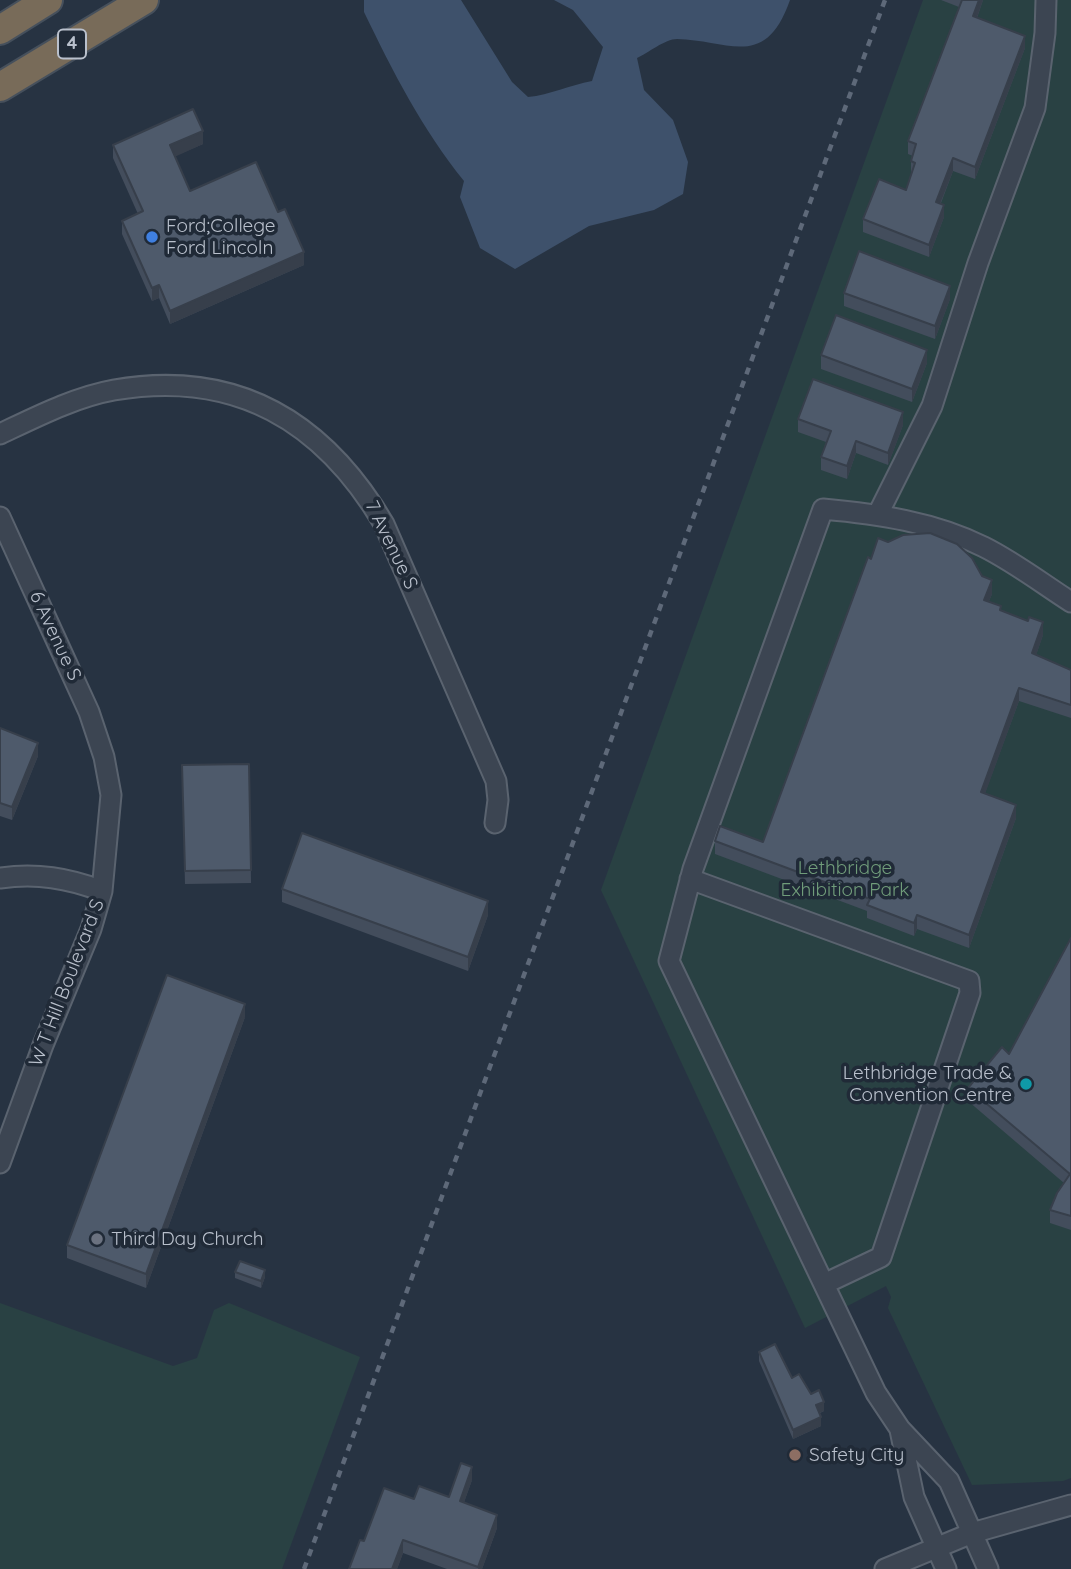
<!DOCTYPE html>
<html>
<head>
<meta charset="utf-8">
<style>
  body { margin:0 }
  canvas { display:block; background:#273342 }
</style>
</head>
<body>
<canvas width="1071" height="1569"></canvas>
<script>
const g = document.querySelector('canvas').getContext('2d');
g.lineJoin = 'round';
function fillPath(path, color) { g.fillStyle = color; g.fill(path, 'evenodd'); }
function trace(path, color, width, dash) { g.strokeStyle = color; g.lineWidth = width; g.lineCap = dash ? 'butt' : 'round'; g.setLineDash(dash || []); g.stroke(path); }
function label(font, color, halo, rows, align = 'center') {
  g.font = font + ' Quicksand,sans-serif'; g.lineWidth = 7; g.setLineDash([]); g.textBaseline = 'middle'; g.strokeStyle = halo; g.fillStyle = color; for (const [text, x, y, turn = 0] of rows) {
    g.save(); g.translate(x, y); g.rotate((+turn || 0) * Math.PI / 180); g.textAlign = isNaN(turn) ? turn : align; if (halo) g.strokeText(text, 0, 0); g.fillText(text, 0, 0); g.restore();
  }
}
const green = new Path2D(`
  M923,0H1071V1478L1063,1481L972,1485L888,1308L891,1297L886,1286L805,1328L601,890Z
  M0,1303L173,1366L197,1358L214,1310L229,1303L360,1357L282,1569H0Z`);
const water = new Path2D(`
  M364,0H461L512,82L528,97C550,95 570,85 592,81L603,47L573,10L554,0H790C765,71 729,40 677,39C665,39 648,53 637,58L644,90L673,120L688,162L683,194L654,210L589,226L515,269L480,248L460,197L464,181C422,129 393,72 364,12Z`);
const minor = new Path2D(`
  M0,434C36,417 75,397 114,390C236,369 323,421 384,524L496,781L498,800L495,823
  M878,514L932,406L978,263L1035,108L1045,33L1046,0
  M0,517L89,712L104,757L111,795L102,891L91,929L43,1045L0,1163
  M0,878C37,873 68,878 102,891
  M690,879L969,981L970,993L881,1257L824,1284
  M900,1430L914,1497L946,1569
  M885,1569L972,1533L1071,1505
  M988,1569L949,1481L900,1429L876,1393L669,961L693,869L823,509C878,514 934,522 984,547C1014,562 1043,584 1071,602`);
const highway = new Path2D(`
  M0,30L48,0
  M0,87L144,0`);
const rail = new Path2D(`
  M304,1569L885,0`);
const wall = new Path2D(`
  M941,0H983L977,18L1025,48L975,179L953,171L941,203L944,217L929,257L863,232V219L906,190L911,174V161L913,156L908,154V141L959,7Z
  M203,144L175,156L190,191L278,212L304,265L170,324L159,298L152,301L122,234V221L138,214L113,158V145Z
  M844,293L950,299L935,339L844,306Z
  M821,355L927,363L912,402L821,369Z
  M798,419L903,425L888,465L856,453L847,479L821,470V457L826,442L798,432Z
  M871,559L992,594L989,601L1001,611L1043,635L1036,655L1071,670V718L1019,701L985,793L1016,818L969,948L917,929L914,936L867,918V911L715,854V841L763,842Z
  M0,728L38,756L12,820L0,816Z
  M249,764L251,883L185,884L182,765Z
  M282,889L488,915L468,971L282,902Z
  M1071,938V1230L1050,1223V1210L1064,1183L968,1101V1088L1009,1054Z
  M245,1017L146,1288L67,1258V1245Z
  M235,1272L265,1277L261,1288L235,1278Z
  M759,1352L811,1394L824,1411L820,1413L821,1426L793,1439L759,1361Z
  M472,1480L464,1502L497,1528L482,1569H447L403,1553L397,1569H349L414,1499L449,1497Z`);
const shadedWall = new Path2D(`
  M979,0H983L973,29V16Z
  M1025,36V48L975,179V167Z
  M203,131V144L170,159V145Z
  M953,158V171L936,214V202Z
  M944,205V217L929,257V245Z
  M304,252V265L170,324V311Z
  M159,285V298L152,301V288Z
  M950,286V299L935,339V326Z
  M927,350V363L912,402V389Z
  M903,412V425L888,465V453Z
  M856,441V453L847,479V466Z
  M992,580V594L984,613V600Z
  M1043,622V635L1032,667V653Z
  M1019,688V701L981,805V792Z
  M38,743V756L12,820V807Z
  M1016,805V818L969,948V935Z
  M488,901V915L468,971V957Z
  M917,915V929L914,936V923Z
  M245,1004V1017L146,1288V1274Z
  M265,1270V1277L261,1288V1281Z
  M824,1402V1411L816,1414V1405Z
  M821,1417V1426L793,1439V1430Z
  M472,1467V1480L460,1514V1501Z
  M497,1515V1528L482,1569H478Z
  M403,1540V1553L397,1569H392Z`);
const building = new Path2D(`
  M962,0H979L973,16L1025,36L975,167L953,158L936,202L944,205L929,245L863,219L879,179L906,190L915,163L911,161L916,144L908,141Z
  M193,109L203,131L170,145L190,191L256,162L278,212L285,209L304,252L170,311L159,285L152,288L122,221L143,211L113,145Z
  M859,251L950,286L935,326L844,293Z
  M836,315L927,350L912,389L821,355Z
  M813,379L903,412L888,453L856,441L847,466L821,457L831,431L798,419Z
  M930,533L957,544L972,558L982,576L992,580L984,600L1001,606L1000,610L1028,621L1029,617L1043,622L1032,653L1071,670V705L1019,688L981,792L1016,805L969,935L917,915L914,923L867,905L870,899L715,841L720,826L763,842L868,557L871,559L878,538L888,542L903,535Z
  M0,728L38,743L12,807L0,803Z
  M249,764L251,870L185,871L182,765Z
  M302,833L488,901L468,957L282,889Z
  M1071,938V1216L1050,1210L1057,1193L1070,1174L968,1088L1002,1047L1009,1054Z
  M167,975L245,1004L146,1274L67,1245Z
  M240,1261L265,1270L261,1281L235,1272Z
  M775,1344L792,1378L799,1374L811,1394L819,1390L824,1402L816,1405L821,1417L793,1430L759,1352Z
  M461,1463L472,1467L460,1501L497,1515L478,1567L403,1540L392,1569H349L360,1540L364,1541L384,1488L414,1499L419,1486L449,1497Z`);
const markers = [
  [152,237,7,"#3f7fe0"],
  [1026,1084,7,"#0f9aa8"],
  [97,1239,7,"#6b7280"],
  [795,1455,7,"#8d6e63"]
];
const shields = [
  [72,44,28]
];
const shieldNames = [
  ["4",72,44]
];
const poiNames = [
  ["Ford;College",166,226],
  ["Ford Lincoln",166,248],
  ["Lethbridge Trade &",1012,1073,"right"],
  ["Convention Centre",1012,1095,"right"],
  ["Third Day Church",111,1239],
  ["Safety City",809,1455]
];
const streetNames = [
  ["7 Avenue S",391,545,64],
  ["6 Avenue S",55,636,65],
  ["W T Hill Boulevard S",67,983,-69]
];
const parkNames = [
  ["Lethbridge",845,868],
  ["Exhibition Park",845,890]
];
fillPath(green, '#294143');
fillPath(water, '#3e516b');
trace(minor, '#5a636f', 23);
trace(highway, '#46505c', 32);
trace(minor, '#3c4552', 19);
trace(highway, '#786b59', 28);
trace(rail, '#5e6979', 4.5, [7, 7]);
fillPath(wall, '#434d5c');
fillPath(shadedWall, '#373f4b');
fillPath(building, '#4e5a6b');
trace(building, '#373f4b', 2);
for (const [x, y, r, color] of markers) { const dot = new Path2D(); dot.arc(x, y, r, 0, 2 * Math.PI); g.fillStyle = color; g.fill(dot); trace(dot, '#202a37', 2.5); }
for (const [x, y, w] of shields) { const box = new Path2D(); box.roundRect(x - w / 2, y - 14.5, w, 29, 5); g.fillStyle = '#202a37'; g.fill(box); trace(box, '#b9c0cc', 2); }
label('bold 18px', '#b9c0cc', null, shieldNames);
label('19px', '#b9c0cc', '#202a37', poiNames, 'left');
label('19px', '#b9c0cc', '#202a37', streetNames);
label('19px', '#709c7a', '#202a37', parkNames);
</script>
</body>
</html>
